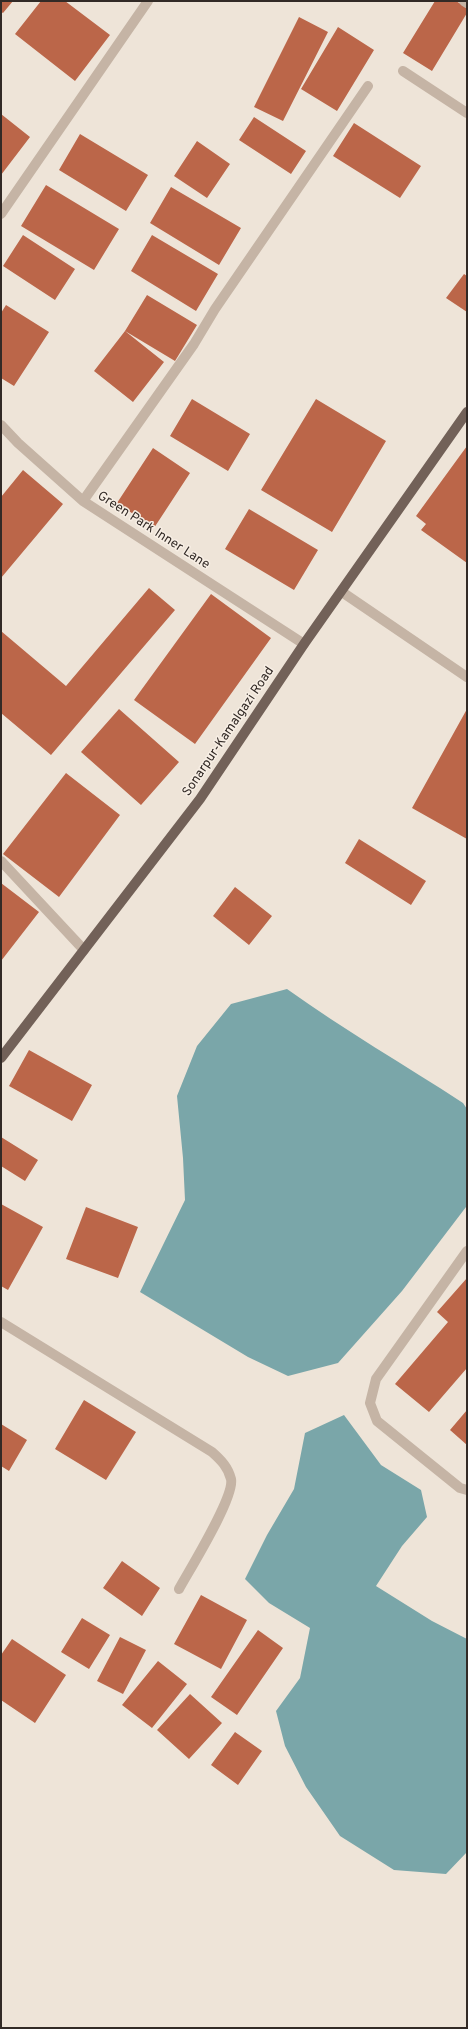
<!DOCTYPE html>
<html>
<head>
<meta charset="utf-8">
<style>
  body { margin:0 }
  #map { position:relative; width:468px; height:2029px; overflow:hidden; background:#eee4d8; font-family:Overpass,sans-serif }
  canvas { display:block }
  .frame { position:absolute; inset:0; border:2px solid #322a26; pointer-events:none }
</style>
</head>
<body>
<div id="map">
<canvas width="468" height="2029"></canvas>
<div class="frame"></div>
</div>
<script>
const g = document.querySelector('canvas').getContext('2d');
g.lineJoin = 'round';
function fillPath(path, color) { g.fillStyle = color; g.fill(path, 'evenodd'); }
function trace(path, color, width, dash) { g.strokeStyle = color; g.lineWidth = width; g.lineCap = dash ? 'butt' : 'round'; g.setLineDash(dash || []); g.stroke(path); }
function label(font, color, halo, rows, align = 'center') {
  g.font = font + ' Overpass,sans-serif'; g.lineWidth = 3; g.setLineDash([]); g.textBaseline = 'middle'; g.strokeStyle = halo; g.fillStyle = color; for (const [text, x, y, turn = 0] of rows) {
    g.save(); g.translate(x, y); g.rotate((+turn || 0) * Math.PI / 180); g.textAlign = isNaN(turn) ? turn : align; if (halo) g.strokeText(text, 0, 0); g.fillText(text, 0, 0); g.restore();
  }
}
const water = new Path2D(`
  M287,989C344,1030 405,1065 463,1103L467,1109L466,1207L402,1291L338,1363L288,1376L248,1357L140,1292L185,1200L183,1158L177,1096L197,1046L231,1004Z
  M344,1415L381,1465L421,1490L427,1517L402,1546L376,1586L432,1621L467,1639V1852L446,1874L394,1870L340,1836L306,1787L285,1746L276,1711L300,1678L310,1628L269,1603L245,1579L267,1535L294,1489L305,1433Z`);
const building = new Path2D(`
  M1,1H13L3,13L1,12Z
  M41,1H65L110,35L75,81L15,34Z
  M435,1H456L467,8V13L432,71L403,53Z
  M299,17L328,32L283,121L254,107Z
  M338,27L374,50L337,111L301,89Z
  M1,114L30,137L1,175Z
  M254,117L306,151L291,174L239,140Z
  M354,123L421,166L400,198L333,156Z
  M80,134L148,175L126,211L59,170Z
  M197,141L230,164L207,198L174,176Z
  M46,185L119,229L94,270L21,226Z
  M171,187L241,228L219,265L150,223Z
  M23,235L75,269L55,300L3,266Z
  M152,235L218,274L196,311L131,271Z
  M464,274L467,276V312L446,298Z
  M147,295L197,325L175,361L125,331L164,362L133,402L94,371L125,331Z
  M6,305L49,332L14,386L1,378V313Z
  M192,399L250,434L228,471L170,436Z
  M316,399L386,441L332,532L261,490Z
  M467,446V563L421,530L426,524L416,516Z
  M153,448L190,473L154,528L117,503Z
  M23,470L63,504L1,578V497Z
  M249,509L318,550L294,590L225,549Z
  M149,588L175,610L51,755L1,713V631L66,686Z
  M211,594L271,638L195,744L134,700Z
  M119,709L179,762L141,805L81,752Z
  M467,709V839L412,808Z
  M66,773L120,815L59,897L3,854Z
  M359,839L426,881L411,905L345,863Z
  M1,883L39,912L1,961Z
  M235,887L272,916L249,945L213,916Z
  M29,1050L92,1085L72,1121L9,1086Z
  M1,1137L38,1160L25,1181L1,1166Z
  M1,1204L43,1227L8,1290L1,1286Z
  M86,1207L138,1227L118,1278L66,1259Z
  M467,1278V1368L429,1412L395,1384L448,1322L437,1312Z
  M84,1400L136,1432L106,1480L55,1449Z
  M467,1410V1445L450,1430Z
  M1,1424L27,1440L9,1471L1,1466Z
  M122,1561L160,1588L142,1616L103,1588Z
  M201,1595L247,1620L221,1669L174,1644Z
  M82,1618L110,1635L89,1669L61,1652Z
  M258,1630L283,1648L237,1715L211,1697Z
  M120,1637L146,1650L123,1694L97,1681Z
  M12,1639L66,1675L35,1723L1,1700V1655Z
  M158,1661L187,1684L152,1728L122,1705Z
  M190,1694L222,1723L189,1759L157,1730Z
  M235,1732L262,1751L238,1785L211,1765Z`);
const minor = new Path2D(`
  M464,1L467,3
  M403,71L467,113
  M1,214L148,1
  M1,425L18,443L83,501L304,644
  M83,501L194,344L215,309L368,86
  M342,592L467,677
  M1,861L84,950
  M467,1251L376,1379L370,1403L377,1421L460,1488L467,1490
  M1,1322L212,1452C221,1460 228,1467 231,1479C235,1497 190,1569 179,1589`);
const major = new Path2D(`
  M1,1058L200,799L304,644L467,412`);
const streetNames = [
  ["Green Park Inner Lane",153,531,33],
  ["Sonarpur-Kamalgazi Road",229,732,-56]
];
fillPath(water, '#7aa6a9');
fillPath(building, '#bb6649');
trace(minor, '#c5b4a5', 10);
trace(major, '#726158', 10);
label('13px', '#322a26', '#f7eee4', streetNames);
</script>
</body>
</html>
